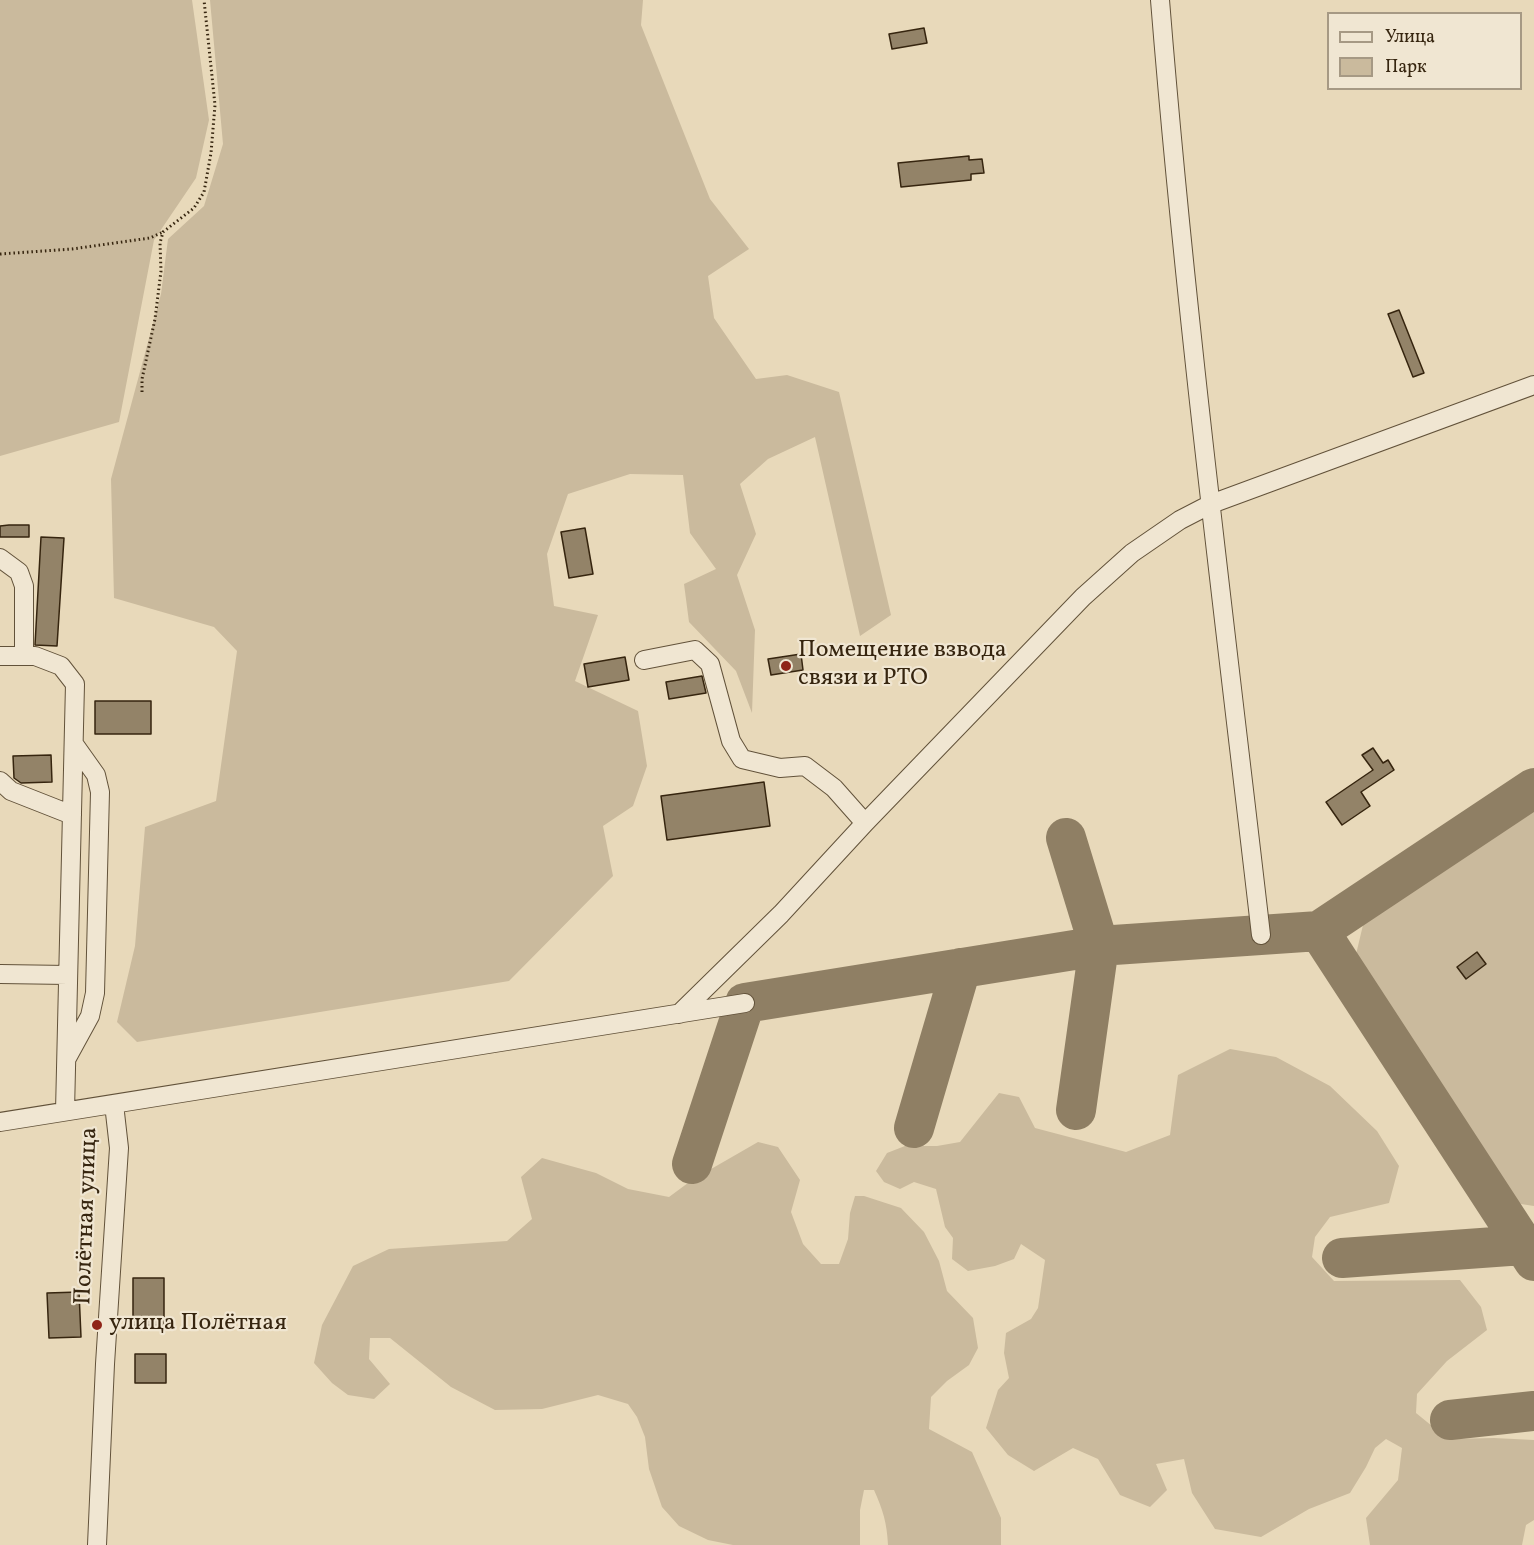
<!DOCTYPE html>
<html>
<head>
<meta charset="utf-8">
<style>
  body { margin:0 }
  #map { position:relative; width:1534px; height:1545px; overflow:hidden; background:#e8d9ba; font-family:Vollkorn,serif }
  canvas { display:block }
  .legend { position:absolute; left:1327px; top:12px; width:195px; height:78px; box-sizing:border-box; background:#f0e6d2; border:2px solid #a69984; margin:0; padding:8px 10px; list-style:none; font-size:18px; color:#36250f }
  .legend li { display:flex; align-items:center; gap:12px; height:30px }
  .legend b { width:30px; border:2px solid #a69984 }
</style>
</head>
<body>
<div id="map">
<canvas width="1534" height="1545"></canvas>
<ul class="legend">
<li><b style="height:8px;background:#f0e6d2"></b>Улица</li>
<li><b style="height:16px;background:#caba9d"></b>Парк</li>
</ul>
</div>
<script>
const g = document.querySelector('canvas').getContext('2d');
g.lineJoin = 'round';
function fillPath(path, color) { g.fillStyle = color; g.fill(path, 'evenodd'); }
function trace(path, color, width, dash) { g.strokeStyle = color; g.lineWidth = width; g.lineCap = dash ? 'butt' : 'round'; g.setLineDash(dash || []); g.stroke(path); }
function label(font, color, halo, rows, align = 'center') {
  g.font = font + ' Vollkorn,serif'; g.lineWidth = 4.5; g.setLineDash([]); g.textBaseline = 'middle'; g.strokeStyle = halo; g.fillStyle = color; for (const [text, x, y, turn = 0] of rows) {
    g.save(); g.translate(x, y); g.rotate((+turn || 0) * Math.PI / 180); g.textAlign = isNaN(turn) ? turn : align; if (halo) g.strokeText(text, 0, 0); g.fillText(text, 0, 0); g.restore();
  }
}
const green = new Path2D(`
  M0,0H192L209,120L196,178L154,240L119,422L0,456Z
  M210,0H643L641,25L710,199L749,249L708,276L714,318L756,379L787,375L839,392L891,615L860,636L815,437L768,459L740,484L756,534L737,575L755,630L752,713L736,671L689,622L684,584L716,569L690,533L683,475L630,474L568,494L547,554L554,606L598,615L575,681L638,711L647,766L633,806L603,826L613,876L509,981L137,1042L117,1022L135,946L145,827L216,801L237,651L214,627L114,598L111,479L161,294L168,239L204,206L223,144Z
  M1534,810V1206L1521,1204L1506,1196L1353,967L1363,925Z
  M1230,1049L1276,1057L1330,1086L1377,1131L1399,1166L1389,1203L1330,1217L1315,1237L1312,1257L1334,1281L1460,1280L1481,1307L1487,1330L1447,1361L1417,1394L1416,1413L1448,1439L1494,1438L1534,1440V1520L1526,1525L1522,1545H1370L1366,1518L1398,1480L1402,1448L1386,1439L1375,1448L1366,1467L1350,1493L1309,1509L1261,1537L1215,1529L1192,1493L1184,1459L1156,1464L1167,1490L1150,1507L1120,1495L1098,1459L1073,1448L1034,1471L1008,1455L986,1428L998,1390L1009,1378L1004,1353L1006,1333L1031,1319L1038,1308L1045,1260L1021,1244L1014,1259L995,1266L968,1271L952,1259L953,1238L945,1227L936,1189L914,1182L900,1189L884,1182L876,1171L887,1153L905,1146H937L960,1142L999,1093L1019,1097L1035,1128L1126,1152L1170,1135L1178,1075Z
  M758,1142L778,1147L800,1180L791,1212L803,1244L821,1264H839L848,1239L850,1213L855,1196H864L901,1208L924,1232L939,1261L947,1291L973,1318L978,1348L969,1365L947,1381L931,1397L929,1429L972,1452L1001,1518V1545H888C887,1523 883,1510 874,1490H864L860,1510V1545H733L708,1540L679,1526L662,1507L649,1469L645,1437L637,1417L628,1404L598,1395L542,1409L495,1410L451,1387L390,1338H370L369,1359L390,1384L374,1399L348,1395L332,1383L314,1363L322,1325L353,1266L389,1249L507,1241L532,1219L521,1177L542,1158L596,1173L628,1189L669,1197L692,1180Z`);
const taxiway = new Path2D(`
  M1534,788L1319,931L1534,1261
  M1066,838L1099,946L1076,1110
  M914,1128L961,968
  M692,1164L745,1003L1099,946L1319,931
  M1342,1258L1523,1245
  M1450,1420L1534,1411`);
const building = new Path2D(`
  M924,28L927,43L892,49L889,34Z
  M969,156V160L982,159L984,173L971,174V180L901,187L898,163Z
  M1399,310L1424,373L1413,377L1388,314Z
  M9,525H29V537H0V526Z
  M585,528L593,574L569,578L561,532Z
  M41,537L64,538L57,646L35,645Z
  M801,654L803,670L771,675L768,659Z
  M625,657L629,680L588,687L584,664Z
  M702,676L706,693L669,699L666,682Z
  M95,701H151V734H95Z
  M1373,748L1383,763L1388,760L1394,770L1361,792L1370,806L1342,825L1326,802L1373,770L1362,755Z
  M51,755L52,782L21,783L14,778L13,756Z
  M764,782L770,826L667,840L661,796Z
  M1477,952L1486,964L1466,979L1457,967Z
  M133,1278H164V1325H133Z
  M79,1292L81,1337L49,1338L47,1293Z
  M135,1354H166V1383H135Z`);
const path = new Path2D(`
  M0,254L72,249L150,238L163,232
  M142,392V379L155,319L161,271L160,243L163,232L194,208L204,192L211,153L215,105L204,0`);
const minor = new Path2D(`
  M1160,0C1185,312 1225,624 1261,935
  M0,558L19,572L24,586V656
  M0,656H35L61,666L75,684L65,1111
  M644,660L695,650L710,664L731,741L742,759L780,768L805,766L834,788L865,823
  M0,781L11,791L72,815
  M0,974L68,975
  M679,1014L781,914L865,823L1083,597L1132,553L1180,520L1211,504L1534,385
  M67,1058L90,1016L95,993L100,792L96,775L74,744
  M0,1122L745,1003
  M97,1545L105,1364L119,1148L114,1104`);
const markers = [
  [786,666,6,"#8f2418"],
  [97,1325,6,"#8f2418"]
];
const poiNames = [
  ["Помещение взвода",798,652],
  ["связи и РТО",798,680],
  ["улица Полётная",109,1325]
];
const streetNames = [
  ["Полётная улица",88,1216,-88]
];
fillPath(green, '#caba9d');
trace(taxiway, '#8f7f64', 40);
fillPath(building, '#938368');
trace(building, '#36250f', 1.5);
trace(minor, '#62523a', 20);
trace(path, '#36250f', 3, [1.5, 3]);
trace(minor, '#f0e6d2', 18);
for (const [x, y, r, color] of markers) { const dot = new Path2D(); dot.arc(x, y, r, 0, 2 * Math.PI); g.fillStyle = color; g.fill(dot); trace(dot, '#f0e6d2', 2); }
label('24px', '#36250f', '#f0e6d2', poiNames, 'left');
label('24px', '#36250f', '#f0e6d2', streetNames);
</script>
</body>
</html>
